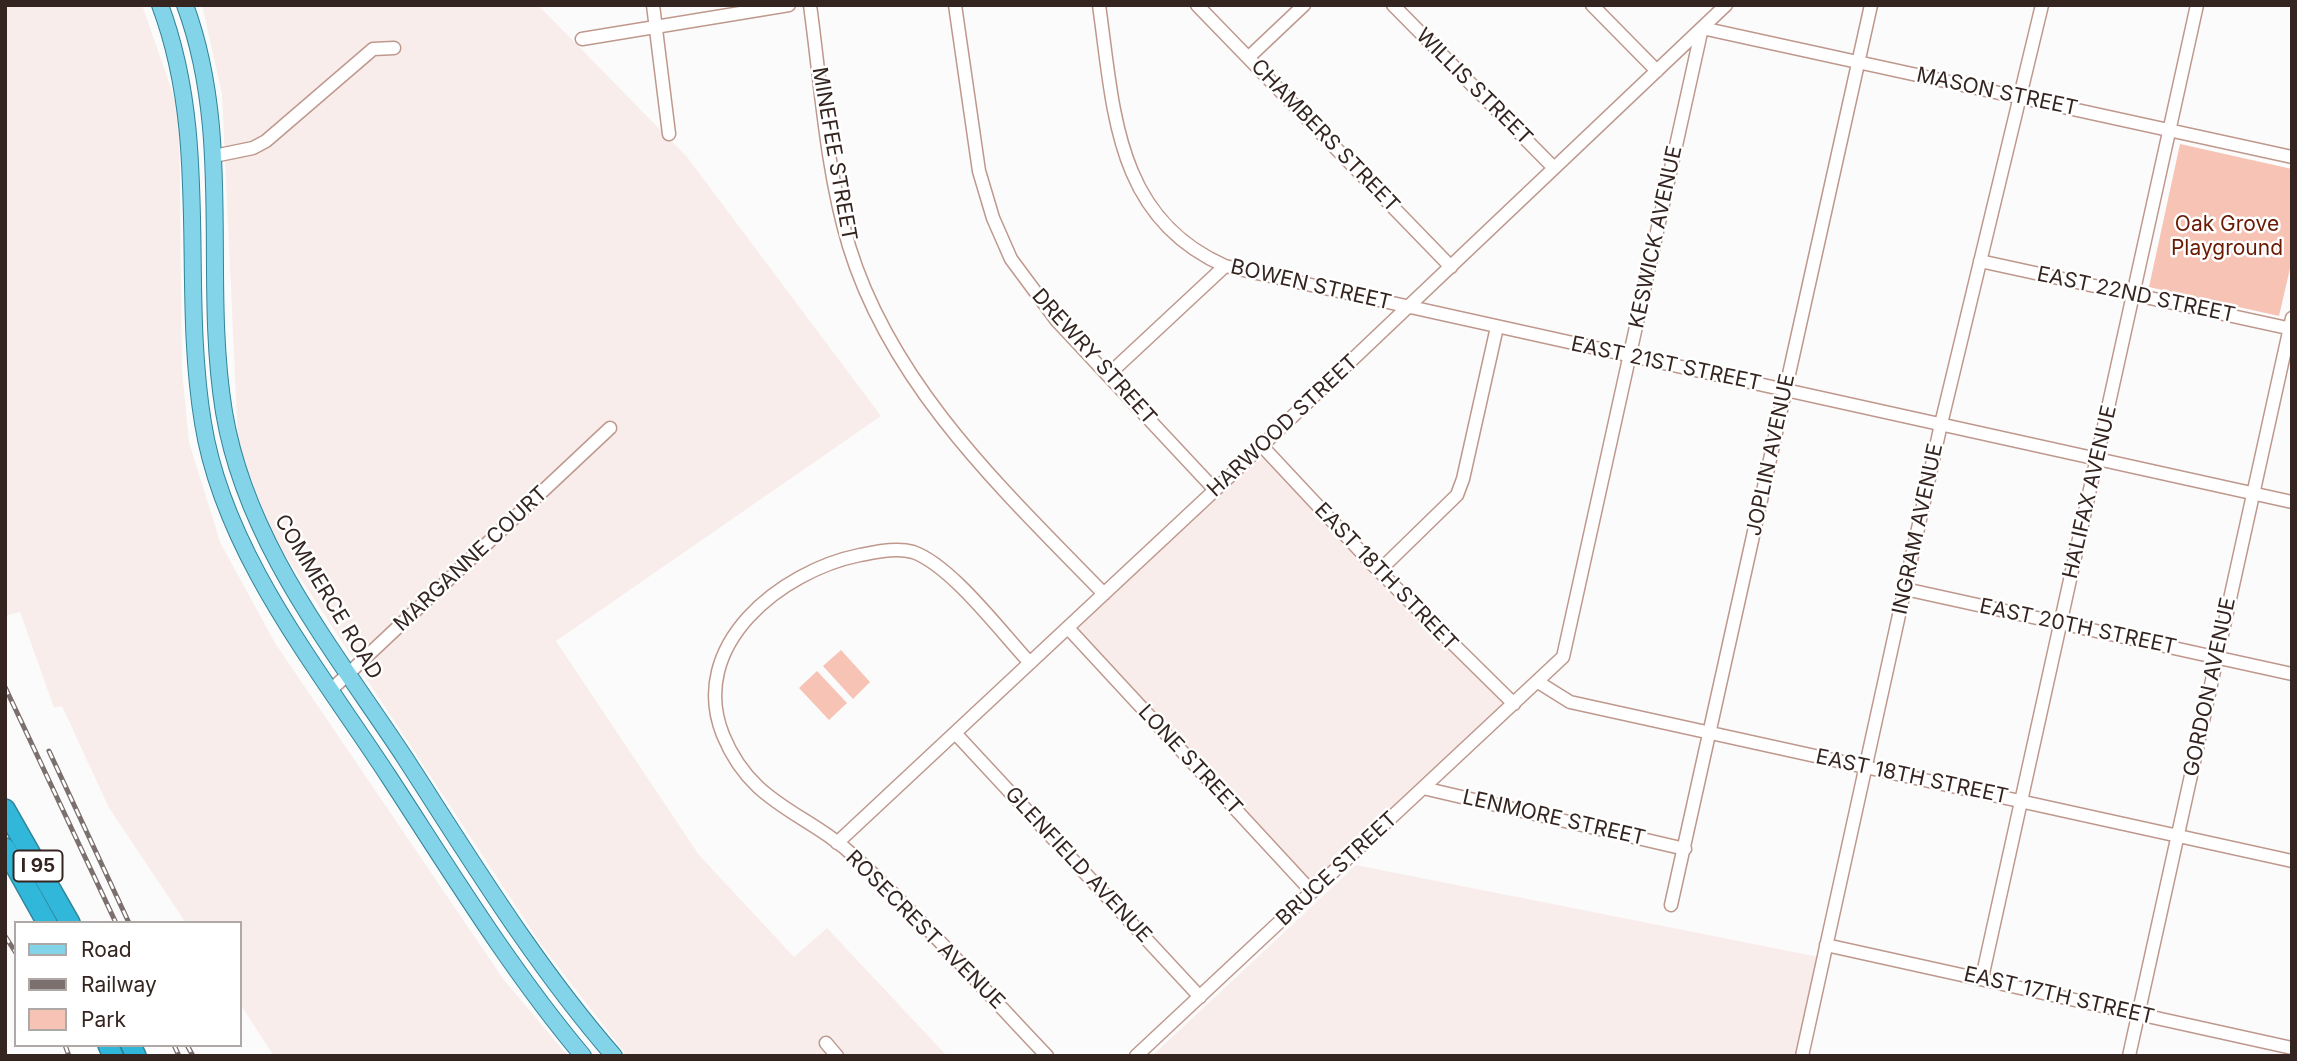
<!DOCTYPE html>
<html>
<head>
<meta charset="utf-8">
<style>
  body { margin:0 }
  #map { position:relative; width:2297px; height:1061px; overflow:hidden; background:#fbfbfb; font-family:Inter,sans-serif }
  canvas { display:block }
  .frame { position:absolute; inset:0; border:7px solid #352521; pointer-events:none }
  .legend { position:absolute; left:14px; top:921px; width:228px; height:126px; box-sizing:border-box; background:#fff; border:2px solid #aea8a6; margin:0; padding:9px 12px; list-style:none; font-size:21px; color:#352521 }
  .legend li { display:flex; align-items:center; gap:14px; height:35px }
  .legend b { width:35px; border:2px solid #aea8a6 }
</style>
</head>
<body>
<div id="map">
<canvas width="2297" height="1061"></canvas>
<div class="frame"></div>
<ul class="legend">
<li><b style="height:9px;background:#83d4e9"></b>Road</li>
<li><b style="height:9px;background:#7b706e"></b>Railway</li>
<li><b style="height:19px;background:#f6c3b5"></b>Park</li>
</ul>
</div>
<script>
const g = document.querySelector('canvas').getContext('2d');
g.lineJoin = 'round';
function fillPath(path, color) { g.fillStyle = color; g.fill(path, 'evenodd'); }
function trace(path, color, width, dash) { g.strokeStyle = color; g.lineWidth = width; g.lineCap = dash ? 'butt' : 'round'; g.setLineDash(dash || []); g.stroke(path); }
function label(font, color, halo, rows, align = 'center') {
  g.font = font + ' Inter,sans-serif'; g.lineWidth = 5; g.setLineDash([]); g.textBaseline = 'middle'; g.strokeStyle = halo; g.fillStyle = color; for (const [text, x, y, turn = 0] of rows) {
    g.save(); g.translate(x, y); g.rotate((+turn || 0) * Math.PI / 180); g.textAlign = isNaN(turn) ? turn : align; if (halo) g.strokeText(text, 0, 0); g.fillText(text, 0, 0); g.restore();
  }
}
const built = new Path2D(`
  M5,5H142L179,111L182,370L189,442L220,542L275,643L504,980L568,1056H274L240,1004V923H186L109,808L62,706L54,708L20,612L5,616Z
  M202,5H538L687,157L881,416L556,641L699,855L794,957L827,928L947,1056H627L542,946L276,541L258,498L238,441L222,94Z
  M1262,446L1511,706L1312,892L1068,628Z
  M1356,865L1819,957L1799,1056H1152Z`);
const green = new Path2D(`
  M2180,144L2292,169V260L2279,316L2149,287Z
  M841,650L870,682L853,699L823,666Z
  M817,671L847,703L829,720L799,688Z`);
const minor = new Path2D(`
  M653,5L669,134
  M810,5C821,85 826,169 849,246C892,387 1005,492 1104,594
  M955,5L979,171L993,218L1011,259L1057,321L1215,490
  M1099,5C1114,109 1114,217 1225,266L2292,502
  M1197,5L1451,267
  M1393,5L1554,168
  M1592,5L1657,71
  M582,39L789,5
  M1249,57L1304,5
  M214,156L253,148L266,141L373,49L394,48
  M1980,261L2292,329
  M1108,375L1225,266
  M1262,446L1376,568L1514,704
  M1379,571L1457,495L1463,479L1497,327
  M1905,589L2292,674
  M1068,628L1312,892
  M1030,663C1001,632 951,565 913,552C897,547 876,552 860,555C781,571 687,645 723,735C752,806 806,811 856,858C923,920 984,990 1047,1056
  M1538,682L1570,702L2292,861
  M332,689L610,428
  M956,734L1200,997
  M1423,788L1685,849
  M837,843L1215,490L1726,5
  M1671,905L1871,5
  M1826,945L2292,1048
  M1982,978L2197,5
  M826,1043L837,1056
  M1136,1056L1563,657L1702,28L2292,157
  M1802,1056L1941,424L2042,5
  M2129,1056L2292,318`);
const major = new Path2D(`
  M160,5C211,140 180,283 203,423C224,554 318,668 389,777C451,872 510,969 583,1056
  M185,5C234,137 202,277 224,412C246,544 334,650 405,758C471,860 534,964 614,1056`);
const highway = new Path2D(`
  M5,809L70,923
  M5,848L47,923
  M108,1045L113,1056
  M131,1045L136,1056`);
const rail = new Path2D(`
  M5,687L116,923
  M49,751L129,923
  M5,936L16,953
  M65,1045L69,1056
  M174,1045L179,1056
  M187,1045L193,1056`);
const shields = [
  [38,866,49]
];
const shieldNames = [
  ["I 95",38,866]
];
const streetNames = [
  ["WILLIS STREET",1474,87,45],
  ["MASON STREET",1997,92,12],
  ["CHAMBERS STREET",1325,136,46],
  ["MINEFEE STREET",834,154,80],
  ["KESWICK AVENUE",1656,237,-78],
  ["BOWEN STREET",1311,285,13],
  ["EAST 22ND STREET",2136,295,12],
  ["DREWRY STREET",1094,357,48],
  ["EAST 21ST STREET",1666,364,12],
  ["HARWOOD STREET",1283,426,-43],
  ["JOPLIN AVENUE",1771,455,-78],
  ["HALIFAX AVENUE",2090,492,-77],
  ["INGRAM AVENUE",1918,529,-78],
  ["MARGANNE COURT",471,559,-43],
  ["EAST 18TH STREET",1386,577,46],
  ["COMMERCE ROAD",328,597,59],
  ["EAST 20TH STREET",2078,627,12],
  ["GORDON AVENUE",2210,687,-78],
  ["LONE STREET",1190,760,47],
  ["EAST 18TH STREET",1912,777,12],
  ["LENMORE STREET",1554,818,13],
  ["GLENFIELD AVENUE",1078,865,47],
  ["BRUCE STREET",1337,869,-43],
  ["ROSECREST AVENUE",925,930,45],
  ["EAST 17TH STREET",2059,996,13]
];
const parkNames = [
  ["Oak Grove",2227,225],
  ["Playground",2227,249]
];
fillPath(built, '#f8edeb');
fillPath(green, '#f6c3b5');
trace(minor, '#bf988d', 15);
trace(major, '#328499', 18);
trace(highway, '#328499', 22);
trace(minor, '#fff', 12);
trace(major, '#83d4e9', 16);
trace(highway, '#30b7da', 19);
trace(rail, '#7b706e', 5);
trace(rail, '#fff', 2.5, [8]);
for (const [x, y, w] of shields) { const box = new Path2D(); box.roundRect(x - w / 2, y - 15.5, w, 31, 5); g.fillStyle = '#fff'; g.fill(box); trace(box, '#352521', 2); }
label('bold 19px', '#352521', null, shieldNames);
label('21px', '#352521', '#fff', streetNames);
label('21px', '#681a03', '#fff', parkNames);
</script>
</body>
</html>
